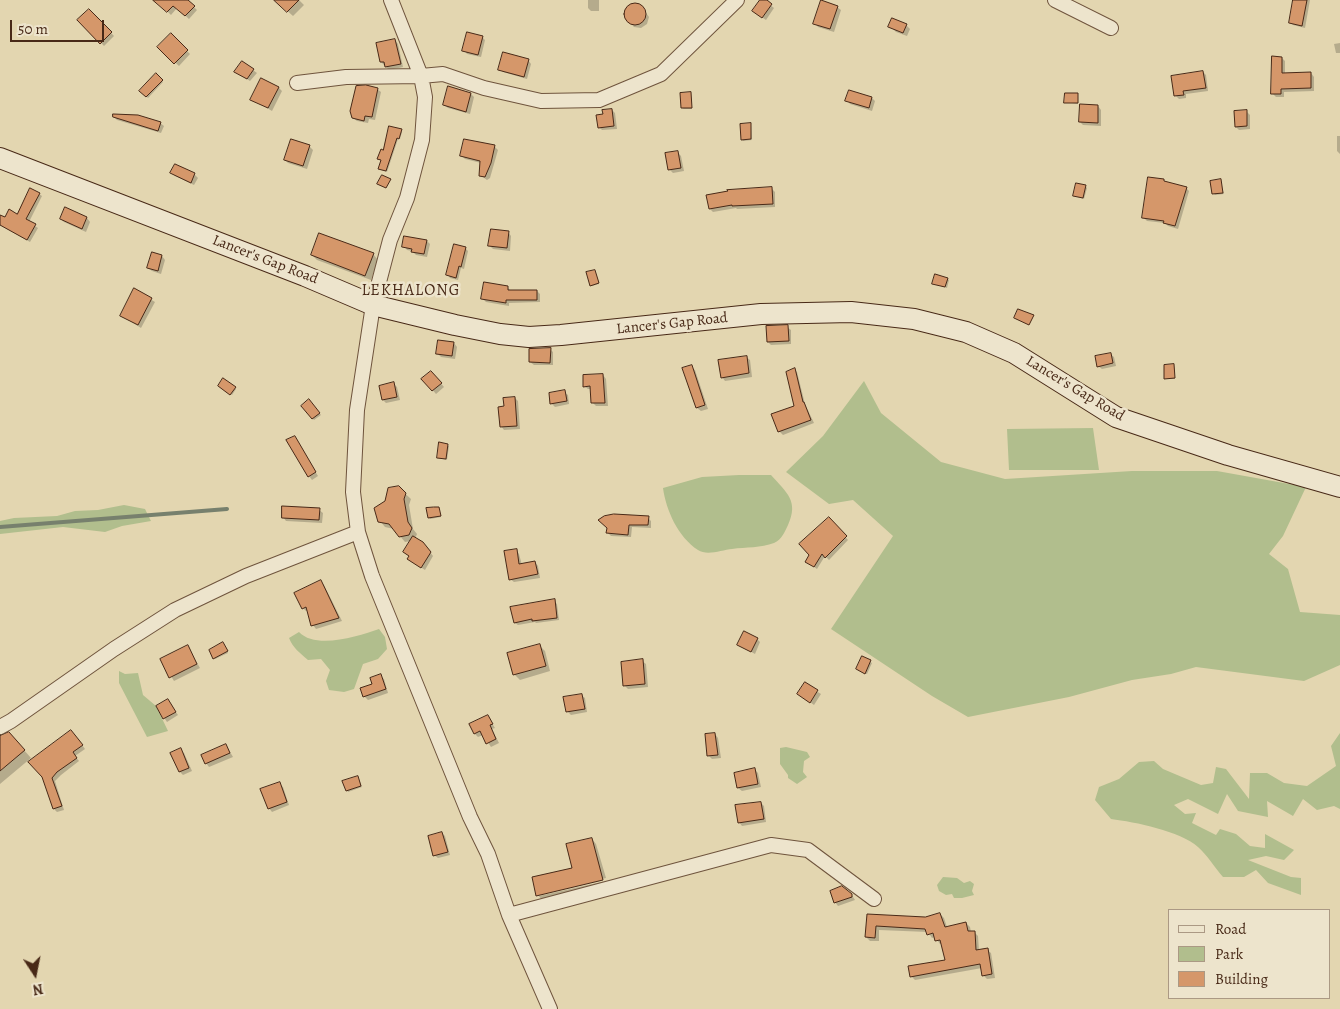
<!DOCTYPE html>
<html>
<head>
<meta charset="utf-8">
<style>
  body { margin:0 }
  #map { position:relative; width:1340px; height:1009px; overflow:hidden; background:#e3d6b0; font-family:Alegreya,serif }
  canvas { display:block }
  .legend { position:absolute; left:1168px; top:909px; width:162px; height:90px; box-sizing:border-box; background:#ede4cc; border:1px solid #ab9984; margin:0; padding:6px 9px; list-style:none; font-size:15px; color:#482917 }
  .legend li { display:flex; align-items:center; gap:10px; height:25px }
  .legend b { width:25px; border:1px solid #ab9984 }
  .north { position:absolute; left:10px; top:949px; width:50px; height:50px; -webkit-text-stroke:4px #ede4cc; paint-order:stroke; rotate:169deg; font-size:14px; font-weight:700; line-height:20px; text-align:center; color:#482917 }
  .north::after { content:''; display:block; margin:auto; width:18px; height:22px; background:#482917; clip-path:polygon(50% 0,100% 100%,50% 72%,0 100%) }
  .scale { position:absolute; left:10px; top:20px; width:94px; height:22px; box-sizing:border-box; border:2px solid #482917; border-top:0; padding-left:6px; font-size:15px; line-height:18px; white-space:nowrap; color:#482917; -webkit-text-stroke:4px #ede4cc; paint-order:stroke }
</style>
</head>
<body>
<div id="map">
<canvas width="1340" height="1009"></canvas>
<ul class="legend">
<li><b style="height:6px;background:#ede4cc"></b>Road</li>
<li><b style="height:14px;background:#b1be8d"></b>Park</li>
<li><b style="height:14px;background:#d5976a"></b>Building</li>
</ul>
<div class="north">N</div>
<div class="scale">50 m</div>
</div>
<script>
const g = document.querySelector('canvas').getContext('2d');
g.lineJoin = 'round';
function fillPath(path, color) { g.fillStyle = color; g.fill(path, 'evenodd'); }
function trace(path, color, width, dash) { g.strokeStyle = color; g.lineWidth = width; g.lineCap = dash ? 'butt' : 'round'; g.setLineDash(dash || []); g.stroke(path); }
function label(font, color, halo, rows, align = 'center') {
  g.font = font + ' Alegreya,serif'; g.lineWidth = 5; g.setLineDash([]); g.textBaseline = 'middle'; g.strokeStyle = halo; g.fillStyle = color; for (const [text, x, y, turn = 0] of rows) {
    g.save(); g.translate(x, y); g.rotate((+turn || 0) * Math.PI / 180); g.textAlign = isNaN(turn) ? turn : align; if (halo) g.strokeText(text, 0, 0); g.fillText(text, 0, 0); g.restore();
  }
}
const green = new Path2D(`
  M864,381L881,413L941,462L1005,479L1132,471H1217L1306,487L1283,536L1269,554L1288,569L1300,612L1340,615V665L1304,681L1196,667L1171,674L1132,680L1069,697L968,717L932,696L831,629L893,536L853,500L829,504L786,472L823,436Z
  M1093,428L1099,470H1009L1007,429Z
  M739,475H771C787,493 799,501 788,525C784,533 782,539 774,543C761,548 746,547 732,549C722,550 707,556 698,550C678,537 666,510 663,488L702,477Z
  M124,505L145,509L151,521L122,526L105,532L63,527L0,534V521L14,518L57,516L75,511L98,510Z
  M379,629L385,637L387,649L378,659L363,664L354,689L344,692L329,690L326,681L330,670L321,659L308,660C300,653 293,648 289,638L299,632C316,650 359,636 379,629Z
  M119,671L125,674L138,673L143,695L156,706L168,731L147,737L119,683Z
  M1340,733V809L1334,806L1317,810L1303,799L1293,816L1267,801L1268,817L1238,811L1227,794L1218,814L1188,799L1174,805L1185,814L1196,813L1192,823L1216,835L1220,829L1236,834L1250,846L1265,848V834L1294,850L1284,860L1266,856L1248,860L1291,877L1301,878V895L1268,883L1256,870L1244,877H1223C1215,868 1208,856 1198,847C1180,831 1135,822 1111,819L1095,800L1099,787L1119,779L1139,762L1154,761L1163,769L1201,785L1213,783L1216,767L1226,769L1249,799L1250,773H1267L1284,783L1307,786L1336,766L1331,746Z
  M786,747L807,752L810,757L804,761L803,772L807,777L797,784L788,778V775L780,764V748Z
  M943,877L957,878L964,883L970,881L974,884L972,891L974,895L962,898H954L952,894L946,895L939,891L937,885Z`);
const shadow = new Path2D(`
  M162,0H187L197,10L189,19L177,8L171,15L159,3Z
  M275,0H299L304,5L293,16Z
  M588,0H599V11H591L588,8Z
  M762,0H764L774,8L766,20L757,14Z
  M1276,0H1318H1310L1305,28L1293,25L1290,22L1295,0Z
  M633,5L641,6L649,17L647,24L641,28L634,27L625,17L626,10Z
  M837,7L841,10L834,32L818,27L815,23Z
  M89,10L114,36L104,46L79,20Z
  M906,25L910,29L907,36L896,32L892,28Z
  M171,35L190,54L179,66L159,47Z
  M482,37L485,40L481,57L467,54L464,50Z
  M395,40L398,44L403,67L389,70L381,62Z
  M1340,43V53H1336L1334,44Z
  M1282,58L1285,61V74L1311,73L1314,77V91L1284,92V97H1276L1273,94Z
  M528,60L531,64L527,79L503,72L499,69Z
  M242,62L257,73L250,81L236,72Z
  M1203,72L1206,75L1208,91L1186,94V98L1179,99L1175,95Z
  M156,75L163,82L148,98L141,91Z
  M449,87L471,94L474,97L470,114L448,108L444,105Z
  M279,88L282,91L272,111L252,99Z
  M377,89L381,92L375,120L369,119L368,123L357,121L353,118Z
  M690,94L692,109H684L682,108Z
  M1078,95V104L1066,102Z
  M872,98L875,101L872,111L850,104L847,100Z
  M1098,106L1101,110V126L1083,125L1080,122Z
  M612,110L615,113L617,129L602,130L599,127L604,115Z
  M1246,111L1250,115V129L1239,130L1236,127Z
  M114,117L160,123L164,126L161,133L117,120Z
  M751,125L752,140L743,141L742,139Z
  M401,131L402,132L400,139H398L387,172L381,170L380,169L384,152Z
  M1337,136H1340V154L1337,151Z
  M309,146L313,150L307,169L288,163L285,160Z
  M495,147L498,150L490,178L487,180L480,175L481,163L465,159L462,156Z
  M677,152L681,156L684,171L673,173L670,170L667,154Z
  M172,173L194,174L198,178L194,185L175,176Z
  M1220,181L1224,194L1215,195L1214,194Z
  M1166,183L1186,188L1189,191L1178,229L1168,226L1165,223L1147,221L1144,218Z
  M1085,186L1087,188L1084,199L1074,196Z
  M771,188L775,192V207L737,209L736,208L713,212L710,209Z
  M39,194L42,196L29,222L38,228L30,242L0,225V216L5,218L17,215Z
  M66,209L87,218L90,222L86,232L64,222L61,219Z
  M508,232L511,236L510,251L493,249L490,246Z
  M427,241L430,244L427,257L416,255L412,251L407,250L404,246Z
  M465,248L468,251L464,269L461,268L458,280L450,278L448,275Z
  M373,254L378,260L371,280L317,260L312,255Z
  M162,256L165,260L161,274L152,271L148,268Z
  M595,271L599,284L592,286L591,285Z
  M947,279L949,280L947,288L934,284Z
  M508,288L512,292L537,291L540,294V302L509,303V306L486,302L483,299Z
  M135,290L155,302L141,328L122,316Z
  M787,327L791,330V344L771,345L768,342Z
  M454,343L457,347L455,359L441,357L437,353Z
  M550,349L553,352V365H534L530,362Z
  M1110,354L1114,357L1116,366L1102,369L1098,366Z
  M746,357L750,360L752,377L725,381L722,377Z
  M1174,365L1175,379H1167L1166,378Z
  M691,367L695,370L708,409L701,411L697,408L684,369Z
  M794,369L797,372L805,404L814,423L783,435L780,432L773,415L795,406Z
  M431,372L444,387L436,394L423,379Z
  M603,375L606,379L608,406H596L593,403L592,389H588L584,386Z
  M394,384L397,387L400,400L386,403L383,400Z
  M220,387L235,388L236,389L232,395Z
  M564,392L568,395L569,404L555,407L551,403Z
  M515,398L518,401L520,429L504,430L501,426L505,407Z
  M309,401L321,415L314,420L303,406Z
  M294,437L318,476L312,480L309,476Z
  M440,444L449,446L447,460L438,458Z
  M398,487L411,499L409,505L413,529L417,534L415,539L426,547L433,556L425,570L412,562L408,559L410,557L404,552L411,541L405,542L394,529L385,527L380,521L386,502Z
  M439,508L441,517L430,519L429,517Z
  M319,510L323,513L322,523L286,521L283,517Z
  M648,518L651,521V528L632,527L631,537L611,536L608,533V528Z
  M829,519L848,540L829,560L825,556L817,569L807,562Z
  M516,550L519,554L522,565L535,562L538,566L540,578L514,582L510,579Z
  M321,582L324,585L342,621L316,629L313,625L308,610L306,611L303,608Z
  M554,601L557,604L559,620L536,623L535,622L518,625L515,623Z
  M757,639L760,642L755,654L739,645Z
  M224,645L228,653L215,659L214,658Z
  M540,646L545,651L550,671L520,680L514,674Z
  M188,647L200,668L174,681L161,660Z
  M862,658L872,663L867,674L857,669Z
  M642,661L646,664L648,687L628,689L624,685Z
  M380,676L384,679L388,693L368,700L364,696Z
  M805,684L821,694L814,705L799,694Z
  M581,695L585,698L587,712L571,715L568,712Z
  M168,701L178,715L167,722L157,707Z
  M488,717L495,728L492,729L499,743L491,747L483,735L478,737L475,734L471,725Z
  M74,734L85,749L75,756L79,761L61,775L55,781L64,810L57,812L54,809L43,776Z
  M715,734L718,738L721,758L712,759L709,756Z
  M0,741H16L31,758L0,784Z
  M226,745L233,757L209,767L206,763Z
  M180,750L184,753L192,771L183,775L180,772Z
  M754,769L758,773L761,787L742,791L738,788L735,774Z
  M359,779L362,787L348,792L347,790Z
  M279,784L283,787L289,805L272,812L269,808Z
  M761,803L764,806L766,822L742,826L739,822Z
  M442,833L445,836L450,855L438,858L434,855Z
  M592,839L596,844L606,878L539,894V896L606,881L607,885L542,900L538,895L534,878L574,869L568,845Z
  M851,894L855,900L838,906L835,902Z
  M940,914L944,918L947,927L966,923L970,927L971,932H974L978,936L979,951L987,950L991,953L995,978L987,979L983,975L982,968L915,980L911,976L946,961L942,944H940L935,937L932,938L928,932L879,930V941H870L866,937L868,915L926,918Z`);
const stream = new Path2D(`
  M0,527L227,509`);
const building = new Path2D(`
  M153,0H188L195,6L185,16L173,6L167,12Z
  M274,0H299L287,12Z
  M760,0H767L772,4L762,18L752,11Z
  M821,0L838,6L830,29L813,24Z
  M1293,0H1307L1302,26L1289,23Z
  M624 14a11 11 0 1 1 22 0a11 11 0 1 1-22 0Z
  M89,9L112,32L100,44L77,20Z
  M892,18L907,24L903,33L888,27Z
  M467,32L483,36L478,55L462,51Z
  M171,33L188,50L174,64L157,47Z
  M395,39L401,64L385,67L384,62H380L376,43Z
  M503,52L529,59L524,77L498,70Z
  M1272,56L1282,57V73L1311,72V88L1281,89V94H1271Z
  M242,61L254,69L247,79L234,72Z
  M1203,71L1206,88L1183,91L1184,95L1174,96L1171,76Z
  M156,73L163,80L146,97L139,91Z
  M261,78L279,87L268,108L250,100Z
  M366,85L378,88L372,117L365,116L364,121L352,118L350,111L356,86Z
  M448,86L471,93L466,112L443,105Z
  M849,90L872,97L869,108L845,101Z
  M691,92L692,108H681L680,93Z
  M1065,93H1078V103H1064Z
  M1080,104L1098,105V123L1079,122Z
  M612,109L614,126L598,128L596,115L603,114L602,110Z
  M1247,110V126L1235,127L1234,111Z
  M113,114L138,115L161,122L158,131L113,117Z
  M751,123V139L741,140L740,124Z
  M389,126L402,129L399,139L397,138L386,171L378,169L381,160L377,159L381,149L383,150Z
  M291,139L310,145L303,166L284,160Z
  M464,139L495,145L491,163L485,177L479,176L480,161L460,156Z
  M678,151L681,168L668,170L665,153Z
  M175,164L195,173L191,183L170,173Z
  M382,175L391,179L386,188L377,184Z
  M1148,177L1164,179V181L1187,187L1175,226L1163,223L1164,221L1142,218Z
  M1221,179L1223,193L1212,194L1210,181Z
  M1076,183L1086,185L1083,198L1073,196Z
  M772,187L773,204L732,206V205L709,209L706,195L728,191L727,190Z
  M30,188L40,193L26,219L36,224L27,240L0,225V215L5,217L9,209L17,214Z
  M65,207L87,217L82,229L60,219Z
  M491,229L509,231L507,248L488,246Z
  M319,233L374,253L365,276L311,255Z
  M404,236L427,240L424,254L411,252L412,249L402,247Z
  M454,244L466,247L461,267L459,266L456,278L446,275Z
  M152,252L162,255L158,271L147,268Z
  M595,270L599,283L590,286L586,272Z
  M935,274L948,278L945,287L932,284Z
  M484,282L508,286V290H537V300H506V303L481,299Z
  M134,288L152,298L138,325L120,316Z
  M1018,309L1034,315L1029,325L1014,318Z
  M788,325L789,341L767,342L766,326Z
  M438,340L454,342L452,356L436,354Z
  M551,348L550,363L529,362V349Z
  M1111,353L1113,363L1097,367L1095,356Z
  M747,356L749,373L721,378L718,360Z
  M1174,364L1175,378L1164,379V365Z
  M692,365L705,405L696,408L682,368Z
  M795,368L803,402H804L811,420L778,432L771,414L794,406L786,372Z
  M431,371L442,383L432,391L421,379Z
  M603,374L605,403H591L590,386L583,387V375Z
  M223,378L236,387L230,395L218,386Z
  M394,382L397,397L382,400L379,386Z
  M565,390L567,401L550,404L549,393Z
  M515,397L517,426L500,427L498,407L504,406L503,398Z
  M309,399L320,413L312,419L301,406Z
  M295,436L316,472L308,477L286,440Z
  M439,442L448,444L446,459L437,458Z
  M399,486L406,493L404,499L408,522L412,528L409,535L399,537L389,524L378,522L374,508L385,501L388,488Z
  M282,506L320,508L319,520L282,518Z
  M434,507H439L441,516L428,518L426,508Z
  M614,514L649,516L648,525H629L628,535L606,533L607,528L598,520L604,516Z
  M829,517L847,536L825,558L822,554L814,567L805,562L809,555L799,544Z
  M413,536L423,542L431,552L421,568L407,559L409,556L403,552Z
  M517,549L519,564L535,561L538,574L509,580L504,551Z
  M321,580L339,618L311,626L306,607L302,609L294,593Z
  M555,599L557,618L532,621V619L514,623L510,607Z
  M744,631L758,638L751,652L737,645Z
  M223,642L228,651L213,659L209,650Z
  M540,644L546,666L513,675L507,653Z
  M188,645L197,664L169,678L160,659Z
  M862,656L871,660L865,674L856,669Z
  M643,659L645,684L623,686L621,662Z
  M381,674L386,689L363,697L360,688L372,684L370,678Z
  M805,682L818,690L810,703L797,694Z
  M582,694L585,709L566,712L563,697Z
  M168,699L176,712L163,719L156,706Z
  M488,715L493,724L490,725L496,739L486,744L480,731L474,734L469,724Z
  M71,730L83,745L73,752L77,758L57,772L52,778L62,806L53,809L42,777L28,762Z
  M9,732L25,750L0,771V736Z
  M715,733L718,755L707,756L705,734Z
  M226,744L230,753L205,764L201,755Z
  M181,748L189,768L179,772L170,753Z
  M755,768L758,784L737,788L734,773Z
  M358,776L361,786L346,791L342,781Z
  M280,782L287,802L268,809L260,789Z
  M761,802L764,819L738,823L735,805Z
  M442,832L448,852L433,856L428,836Z
  M592,838L603,880L536,896L532,877L572,868L566,844Z
  M842,886L852,894V897L834,903L830,891Z
  M940,913L945,927L966,922L968,931H975L976,950L988,948L992,974L982,976L980,964L910,977L908,966L945,960L940,940L935,941L933,933L927,935L925,929L876,926L875,938L865,937L867,914L925,917Z`);
const street = new Path2D(`
  M1055,0L1111,28
  M297,83L346,77L421,76L391,0
  M0,727L11,721L114,649L175,610L246,576L358,532
  M509,915L771,845L808,850L874,899
  M550,1009L509,915L488,854L470,817L372,576L358,532L353,492L357,410L373,305L390,240L407,198L422,140L425,97L421,76L443,74L484,88L541,101L599,100L661,74L737,0`);
const secondary = new Path2D(`
  M0,158L305,276L373,305L455,325L500,334L529,337L561,335L761,314L851,312L914,319L966,332L1014,353L1116,417L1228,455L1340,487`);
const streetNames = [
  ["Lancer's Gap Road",265,260,21],
  ["Lancer's Gap Road",672,324,-6],
  ["Lancer's Gap Road",1075,389,31]
];
const neighbourhoodNames = [
  ["LEKHALONG",411,291]
];
fillPath(green, '#b1be8d');
fillPath(shadow, '#0003');
trace(stream, '#77806d', 4);
fillPath(building, '#d5976a');
trace(building, '#482917', 1);
trace(street, '#6f543d', 16);
trace(secondary, '#482917', 22);
trace(street, '#ede4cc', 14);
trace(secondary, '#ede4cc', 20);
label('15px', '#482917', '#ede4cc', streetNames);
g.letterSpacing = '1px';
label('16px', '#482917', '#ede4cc', neighbourhoodNames);
g.letterSpacing = '0px';
</script>
</body>
</html>
